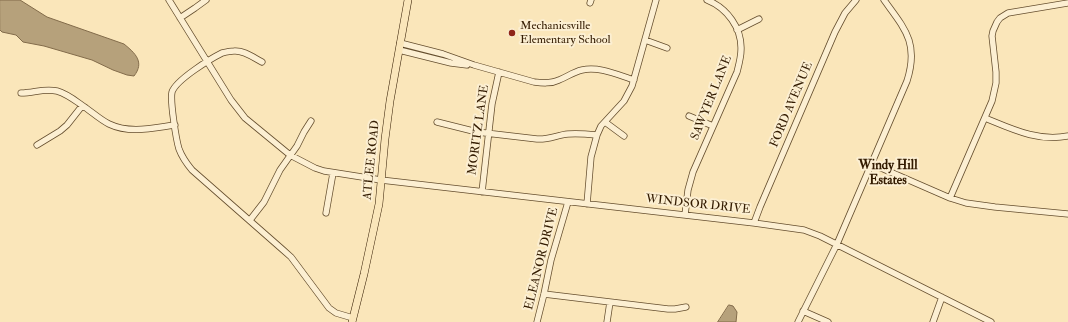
<!DOCTYPE html>
<html>
<head>
<meta charset="utf-8">
<style>
  body { margin:0 }
  canvas { display:block; background:#fae6ba }
</style>
</head>
<body>
<canvas width="1068" height="322"></canvas>
<script>
const g = document.querySelector('canvas').getContext('2d');
g.lineJoin = 'round';
function fillPath(path, color) { g.fillStyle = color; g.fill(path, 'evenodd'); }
function trace(path, color, width, dash) { g.strokeStyle = color; g.lineWidth = width; g.lineCap = dash ? 'butt' : 'round'; g.setLineDash(dash || []); g.stroke(path); }
function label(font, color, halo, rows, align = 'center') {
  g.font = font + ' "IM FELL Double Pica",serif'; g.lineWidth = 4; g.setLineDash([]); g.textBaseline = 'middle'; g.strokeStyle = halo; g.fillStyle = color; for (const [text, x, y, turn = 0] of rows) {
    g.save(); g.translate(x, y); g.rotate((+turn || 0) * Math.PI / 180); g.textAlign = isNaN(turn) ? turn : align; if (halo) g.strokeText(text, 0, 0); g.fillText(text, 0, 0); g.restore();
  }
}
const water = new Path2D(`
  M0,0H20L47,17L124,44C135,53 145,62 134,76L127,75L113,70L92,60L44,46L23,42L16,35L2,32L0,30Z
  M729,305L733,306L737,312L736,322H718Z`);
const minor = new Path2D(`
  M169,0L231,100L245,118L290,155L315,168L324,171L381,180L754,223L804,230L820,236L991,322
  M590,3L591,0
  M180,18L195,8L206,0
  M737,30L759,19
  M645,40L667,48
  M400,43L443,54L474,65L534,82C542,83 551,84 559,80C567,77 573,72 582,70C599,66 618,75 634,80
  M399,50L451,63L467,65
  M262,62C254,58 244,50 234,51C230,51 226,52 222,53C210,59 176,80 172,92C170,101 176,139 179,149C182,157 187,164 192,170L282,249L291,257L329,308L336,313L353,318
  M21,93C34,93 44,88 57,91C68,94 77,102 86,108C93,113 101,120 109,124C130,134 153,128 175,125
  M689,116L713,126
  M985,118C1012,129 1038,142 1068,136
  M437,122L477,132L537,139C548,140 557,135 568,134C577,133 587,134 597,135
  M605,122L624,136
  M37,145L60,131L67,125L82,106
  M872,164L950,198L966,203L995,207L1068,214
  M482,192L492,104L499,72
  M950,198L992,101L996,83V72L992,36L993,31L997,22L1000,18L1008,13L1068,3
  M587,204L591,157L597,135L601,126L624,101L632,86L656,0
  M326,213L333,173
  M685,215L688,190L693,172L737,72C739,64 741,57 741,50C742,28 727,8 707,0
  M250,220L264,202L280,170L297,146L304,132L311,121
  M754,223L760,207L835,32L845,13L856,0
  M544,294L668,309H675L686,307
  M803,311L828,322
  M537,322L544,294L551,260L568,202
  M607,322L610,302
  M798,322L837,244L907,81C919,43 905,29 884,0
  M933,322L942,297`);
const major = new Path2D(`
  M352,322L364,274L379,204L385,139L390,101L408,0`);
const markers = [
  [512,33,4,"#8f2418"]
];
const poiNames = [
  ["Mechanicsville",520,26],
  ["Elementary School",520,40]
];
const streetNames = [
  ["SAWYER LANE",712,98,-68],
  ["FORD AVENUE",792,105,-67],
  ["MORITZ LANE",479,130,-82],
  ["ATLEE ROAD",372,160,-84],
  ["WINDSOR DRIVE",698,205,6],
  ["ELEANOR DRIVE",542,259,-76]
];
const neighbourhoodNames = [
  ["Windy Hill",888,166],
  ["Estates",888,181]
];
fillPath(water, '#b6a17b');
trace(water, '#826b4a', 1);
trace(minor, '#654e2e', 7);
trace(major, '#331b00', 8);
trace(minor, '#fcefd2', 5.5);
trace(major, '#fae6ba', 7);
for (const [x, y, r, color] of markers) { const dot = new Path2D(); dot.arc(x, y, r, 0, 2 * Math.PI); g.fillStyle = color; g.fill(dot); trace(dot, '#fcefd2', 1.5); }
label('12px', '#331b00', '#fcefd2', poiNames, 'left');
label('12px', '#331b00', '#fcefd2', streetNames);
label('bold 13px', '#331b00', '#fcefd2', neighbourhoodNames);
</script>
</body>
</html>
